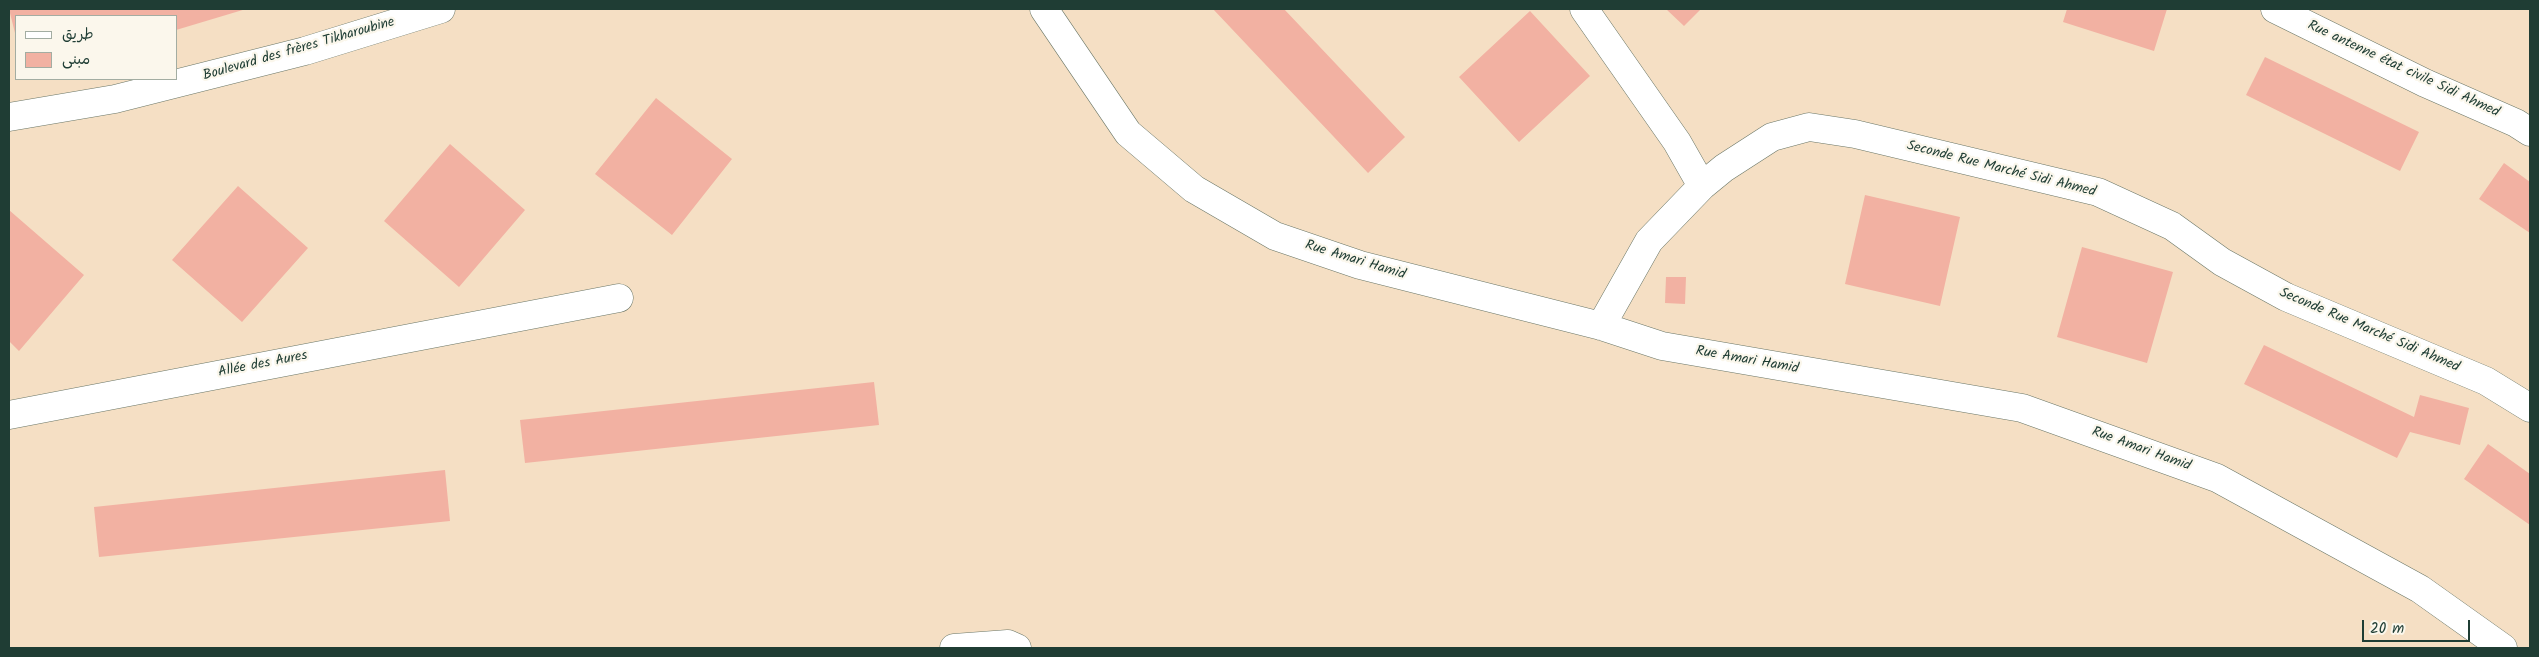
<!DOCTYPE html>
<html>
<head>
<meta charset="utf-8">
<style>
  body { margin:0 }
  #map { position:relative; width:2539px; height:657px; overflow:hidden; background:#f5dfc4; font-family:Kalam,"Playpen Sans Arabic",sans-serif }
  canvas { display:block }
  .frame { position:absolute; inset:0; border:10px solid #1f3d34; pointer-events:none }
  .legend { position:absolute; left:15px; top:15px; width:162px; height:65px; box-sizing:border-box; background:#fbf7ec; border:1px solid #a3ada2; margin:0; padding:6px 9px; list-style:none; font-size:15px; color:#1f3d34 }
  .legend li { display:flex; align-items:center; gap:10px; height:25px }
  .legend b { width:25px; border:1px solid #a3ada2 }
  .scale { position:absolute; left:2362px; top:620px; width:108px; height:22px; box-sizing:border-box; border:2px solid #1f3d34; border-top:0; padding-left:6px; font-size:15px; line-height:18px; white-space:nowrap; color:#1f3d34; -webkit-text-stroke:4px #fbf7ec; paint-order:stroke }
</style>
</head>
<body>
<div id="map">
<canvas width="2539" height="657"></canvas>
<div class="frame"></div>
<ul class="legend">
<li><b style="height:6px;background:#fff"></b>طريق</li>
<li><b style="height:14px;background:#f2b1a2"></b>مبنى</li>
</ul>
<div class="scale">20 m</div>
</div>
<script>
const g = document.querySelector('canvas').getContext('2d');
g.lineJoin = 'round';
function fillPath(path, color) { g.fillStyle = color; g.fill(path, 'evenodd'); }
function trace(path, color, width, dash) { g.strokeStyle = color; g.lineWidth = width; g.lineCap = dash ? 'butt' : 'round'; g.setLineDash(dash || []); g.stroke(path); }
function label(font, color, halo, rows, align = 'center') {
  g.font = font + ' Kalam,sans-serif'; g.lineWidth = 4.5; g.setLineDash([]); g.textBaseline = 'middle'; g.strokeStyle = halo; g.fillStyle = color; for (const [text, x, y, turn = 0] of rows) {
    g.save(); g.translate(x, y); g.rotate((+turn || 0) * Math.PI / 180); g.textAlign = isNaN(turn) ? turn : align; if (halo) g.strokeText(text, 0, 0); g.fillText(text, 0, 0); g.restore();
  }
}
const building = new Path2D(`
  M9,9H246L176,30V16H16V37Z
  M1213,9H1284L1405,137L1368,173Z
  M1666,9H1701L1684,26Z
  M2067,9H2167L2154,51L2063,22Z
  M1530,11L1590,76L1519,142L1459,77Z
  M2265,57L2419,132L2400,171L2246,95Z
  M656,98L732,159L672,235L595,174Z
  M450,144L525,210L459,287L384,221Z
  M2504,163L2530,182V233L2479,199Z
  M238,186L308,248L242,322L172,260Z
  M1865,195L1960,217L1940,306L1845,284Z
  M9,210L84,275L19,351L9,341Z
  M2082,247L2173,272L2147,363L2057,337Z
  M1666,277H1686L1685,304L1665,303Z
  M2264,345L2414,417L2420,395L2469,408L2460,445L2410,432L2397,458L2244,384Z
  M874,382L879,425L525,463L520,420Z
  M2488,444L2530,474V525L2464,479Z
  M445,470L450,521L99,557L94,507Z`);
const minor = new Path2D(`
  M1044,9L1128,133L1194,189L1275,236L1360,265L1601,326L1662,346L2022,408L2217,478L2420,589L2503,648
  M1584,9L1677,142L1702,186
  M2275,9L2425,83L2516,123L2530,132
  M1601,326L1649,241L1702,186L1724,168L1772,137L1809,127L1855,134L2098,192L2172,226L2222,262L2286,297L2486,381L2530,408
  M9,415L619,298
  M954,648L1008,644L1017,648`);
const tertiary = new Path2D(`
  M9,117L115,99L305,51L441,9`);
const streetNames = [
  ["Boulevard des frères Tikharoubine",299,50,-16],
  ["Rue antenne état civile Sidi Ahmed",2403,70,25],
  ["Seconde Rue Marché Sidi Ahmed",2001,170,14],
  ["Rue Amari Hamid",1355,261,17],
  ["Seconde Rue Marché Sidi Ahmed",2369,331,23],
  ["Rue Amari Hamid",1747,361,10],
  ["Allée des Aures",263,365,-11],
  ["Rue Amari Hamid",2141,450,20]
];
fillPath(building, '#f2b1a2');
trace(minor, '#6a7666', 29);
trace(tertiary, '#6a7666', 29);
trace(minor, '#fff', 28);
trace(tertiary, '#fff', 28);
label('14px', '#1f3d34', '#fbf7ec', streetNames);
</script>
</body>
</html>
